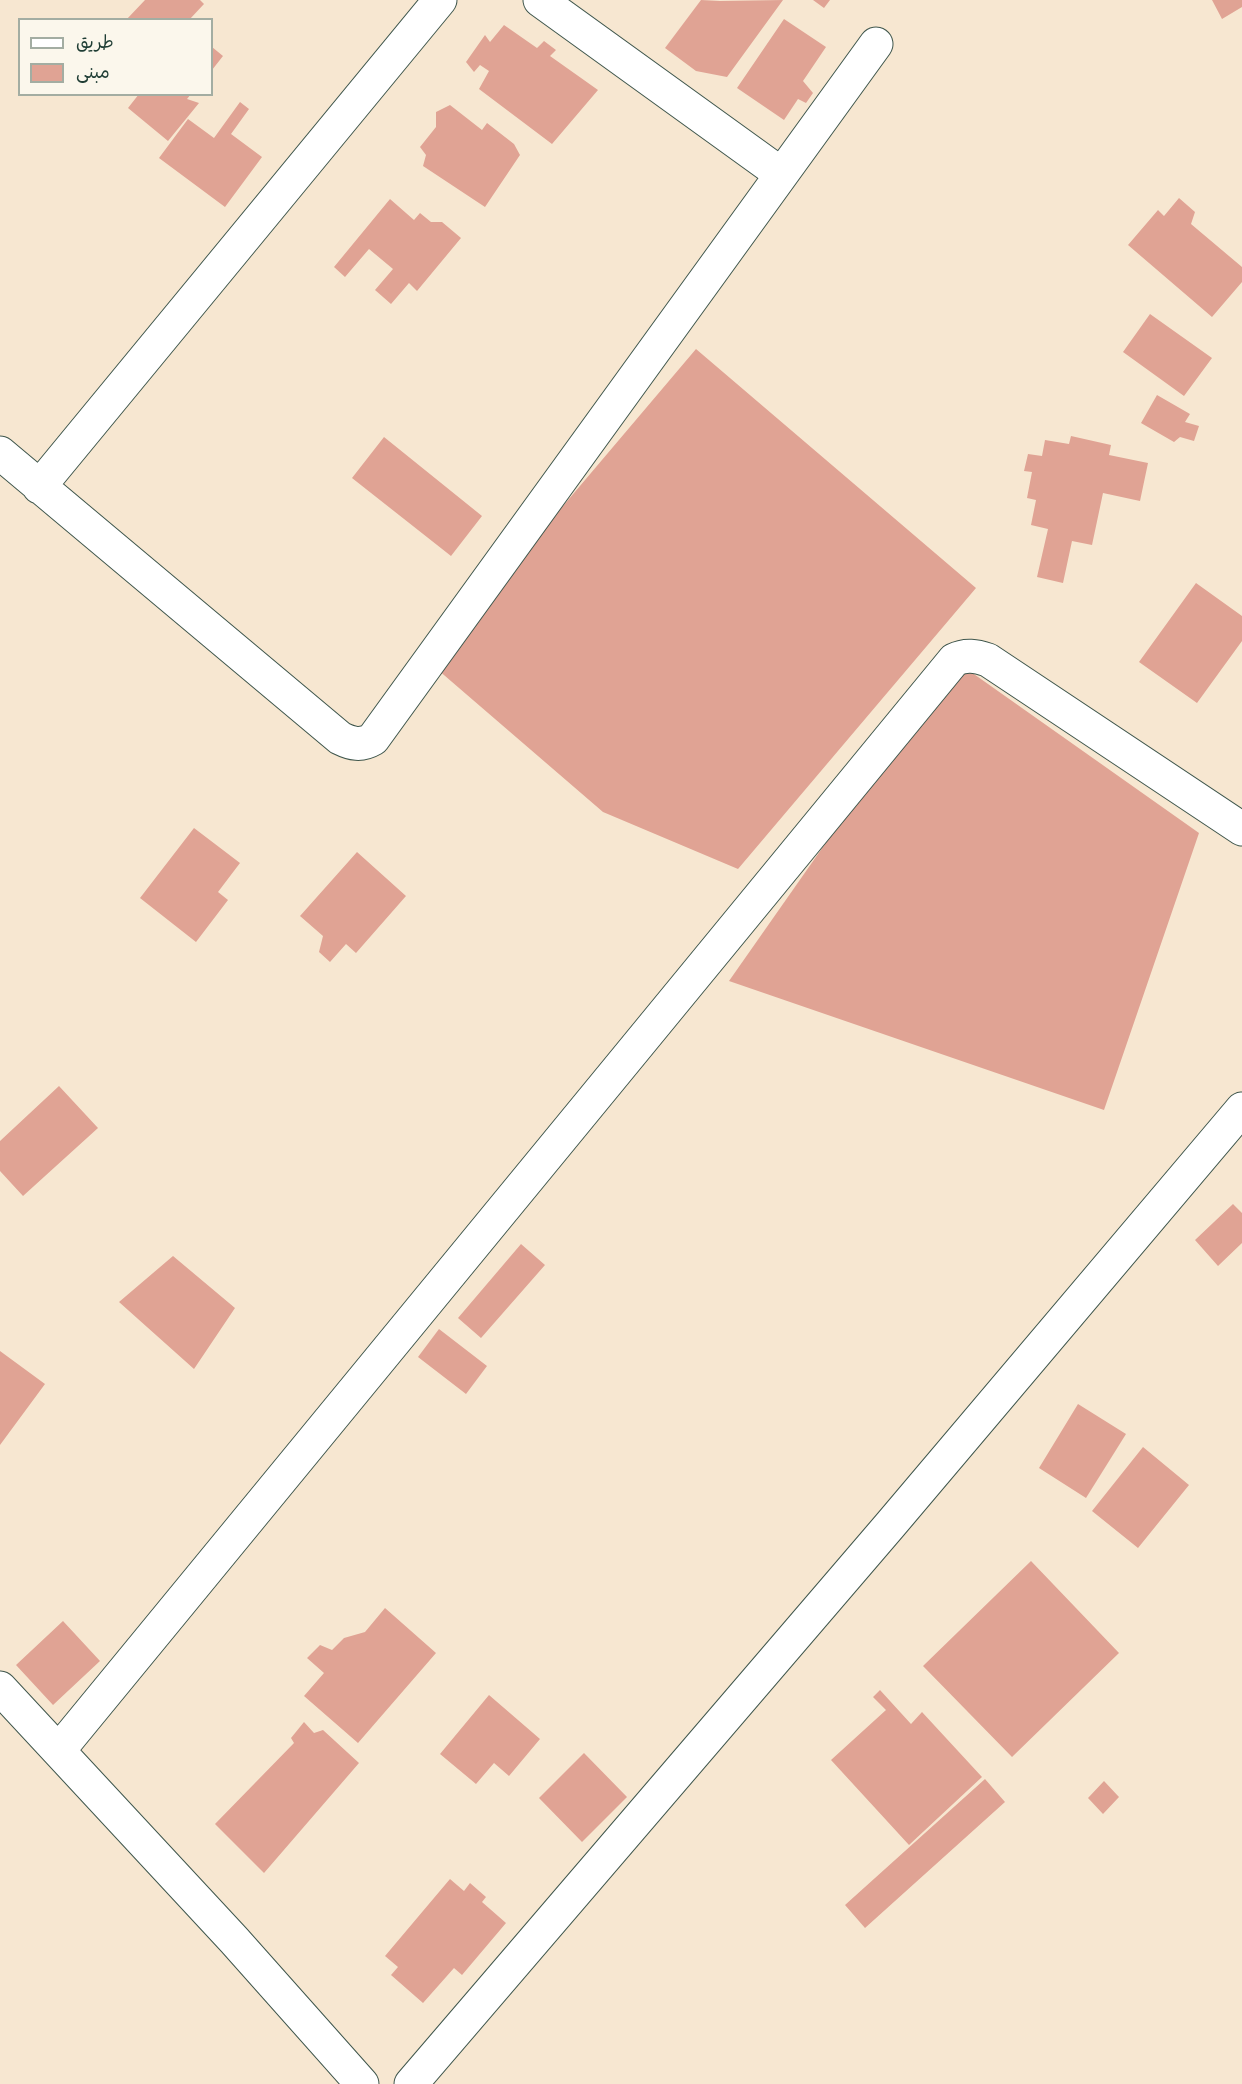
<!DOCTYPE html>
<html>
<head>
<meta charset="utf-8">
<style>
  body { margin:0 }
  #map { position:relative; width:1242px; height:2084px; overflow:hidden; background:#f7e7d1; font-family:Kalam,"Playpen Sans Arabic",sans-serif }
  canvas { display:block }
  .legend { position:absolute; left:18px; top:18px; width:195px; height:78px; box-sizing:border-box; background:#fbf7ec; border:2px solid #a3ada2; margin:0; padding:8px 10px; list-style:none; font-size:18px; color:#1f3d34 }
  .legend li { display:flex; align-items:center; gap:12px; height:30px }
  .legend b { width:30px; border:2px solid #a3ada2 }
</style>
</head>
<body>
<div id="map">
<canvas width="1242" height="2084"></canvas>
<ul class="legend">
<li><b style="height:8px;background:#fff"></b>طريق</li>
<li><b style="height:16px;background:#e0a394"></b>مبنى</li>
</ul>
</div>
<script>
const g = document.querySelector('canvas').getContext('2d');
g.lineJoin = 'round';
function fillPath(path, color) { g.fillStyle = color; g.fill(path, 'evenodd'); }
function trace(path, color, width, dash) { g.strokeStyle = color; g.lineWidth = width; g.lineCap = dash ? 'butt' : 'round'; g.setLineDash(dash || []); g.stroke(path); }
const building = new Path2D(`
  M145,0H200L204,4L189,20H126Z
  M701,0L720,1L783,0L727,77L696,71L665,48Z
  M813,0H830L824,8Z
  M1212,0H1242V7L1222,19Z
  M784,19L826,47L803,81L813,93L806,103L798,99L784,120L737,88Z
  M504,25L537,48L544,41L556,50L550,56L598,90L552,144L479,89L489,71L480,65L474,72L466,62L485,35L490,42Z
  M212,47L223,56L212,70Z
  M139,94H191L187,99L199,103L168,141L128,108Z
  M240,102L249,109L231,134L262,157L225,207L159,158L188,119L214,138Z
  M450,105L482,130L487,123L514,144L520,155L485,207L423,166L426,155L420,147L436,127V112Z
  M1179,198L1195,212L1191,224L1242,267V282L1212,317L1128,245L1158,210L1164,216Z
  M390,199L414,220L420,213L431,222H442L461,238L417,291L409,283L391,304L375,290L393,269L369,249L345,277L334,267Z
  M1150,314L1212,358L1184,396L1123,352Z
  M696,349L976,588L738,869L603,812L430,663Z
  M1157,395L1190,414L1185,422L1199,426L1194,441L1180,437L1174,442L1141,423Z
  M1071,436L1111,445L1109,455L1148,463L1140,501L1103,493L1092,545L1072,541L1063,583L1037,577L1048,529L1031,525L1036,500L1027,498L1032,472L1024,471L1028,454L1042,456L1045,440L1069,444Z
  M384,437L482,516L451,556L352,478Z
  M1196,583L1242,616V641L1197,703L1139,662Z
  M954,660L1199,833L1104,1110L729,981Z
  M194,828L240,863L218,892L228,900L196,942L140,898Z
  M357,852L406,896L356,953L346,944L330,962L319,952L323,936L300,916Z
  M59,1086L98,1128L23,1196L0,1171V1141Z
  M1233,1204L1242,1213V1243L1218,1266L1195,1240Z
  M521,1244L545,1265L481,1338L458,1318Z
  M173,1256L235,1308L194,1369L119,1302Z
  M439,1329L487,1366L466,1394L418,1357Z
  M0,1351L45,1384L0,1445Z
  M1078,1404L1126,1434L1086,1498L1039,1468Z
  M1143,1447L1189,1485L1138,1548L1092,1511Z
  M1031,1561L1119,1653L1012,1757L923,1666Z
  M385,1608L436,1653L358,1743L304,1696L324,1673L307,1658L320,1645L332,1650L344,1638L365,1632Z
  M63,1621L100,1661L53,1705L16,1665Z
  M880,1690L911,1724L922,1712L982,1777L909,1845L831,1760L886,1710L873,1697Z
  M489,1695L540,1739L509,1776L494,1763L476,1784L440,1754Z
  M304,1722L314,1733L323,1730L359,1763L264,1873L215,1824L294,1743L291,1738Z
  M584,1753L627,1797L582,1842L539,1798Z
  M985,1779L1005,1802L865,1928L845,1905Z
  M1104,1781L1119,1797L1103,1814L1088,1798Z
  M450,1879L464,1891L470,1883L486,1897L482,1902L506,1923L462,1975L454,1968L423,2003L391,1975L398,1967L385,1956Z`);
const minor = new Path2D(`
  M540,0L781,174
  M0,453L340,738C352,744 361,746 373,739L876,44
  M39,487L440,0
  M0,1688L234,1940L362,2084
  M59,1750L954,660C966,654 976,656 988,660L1242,829
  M411,2084L891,1524L1242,1109`);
fillPath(building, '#e0a394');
trace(minor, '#3f564c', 35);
trace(minor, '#fff', 33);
</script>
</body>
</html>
